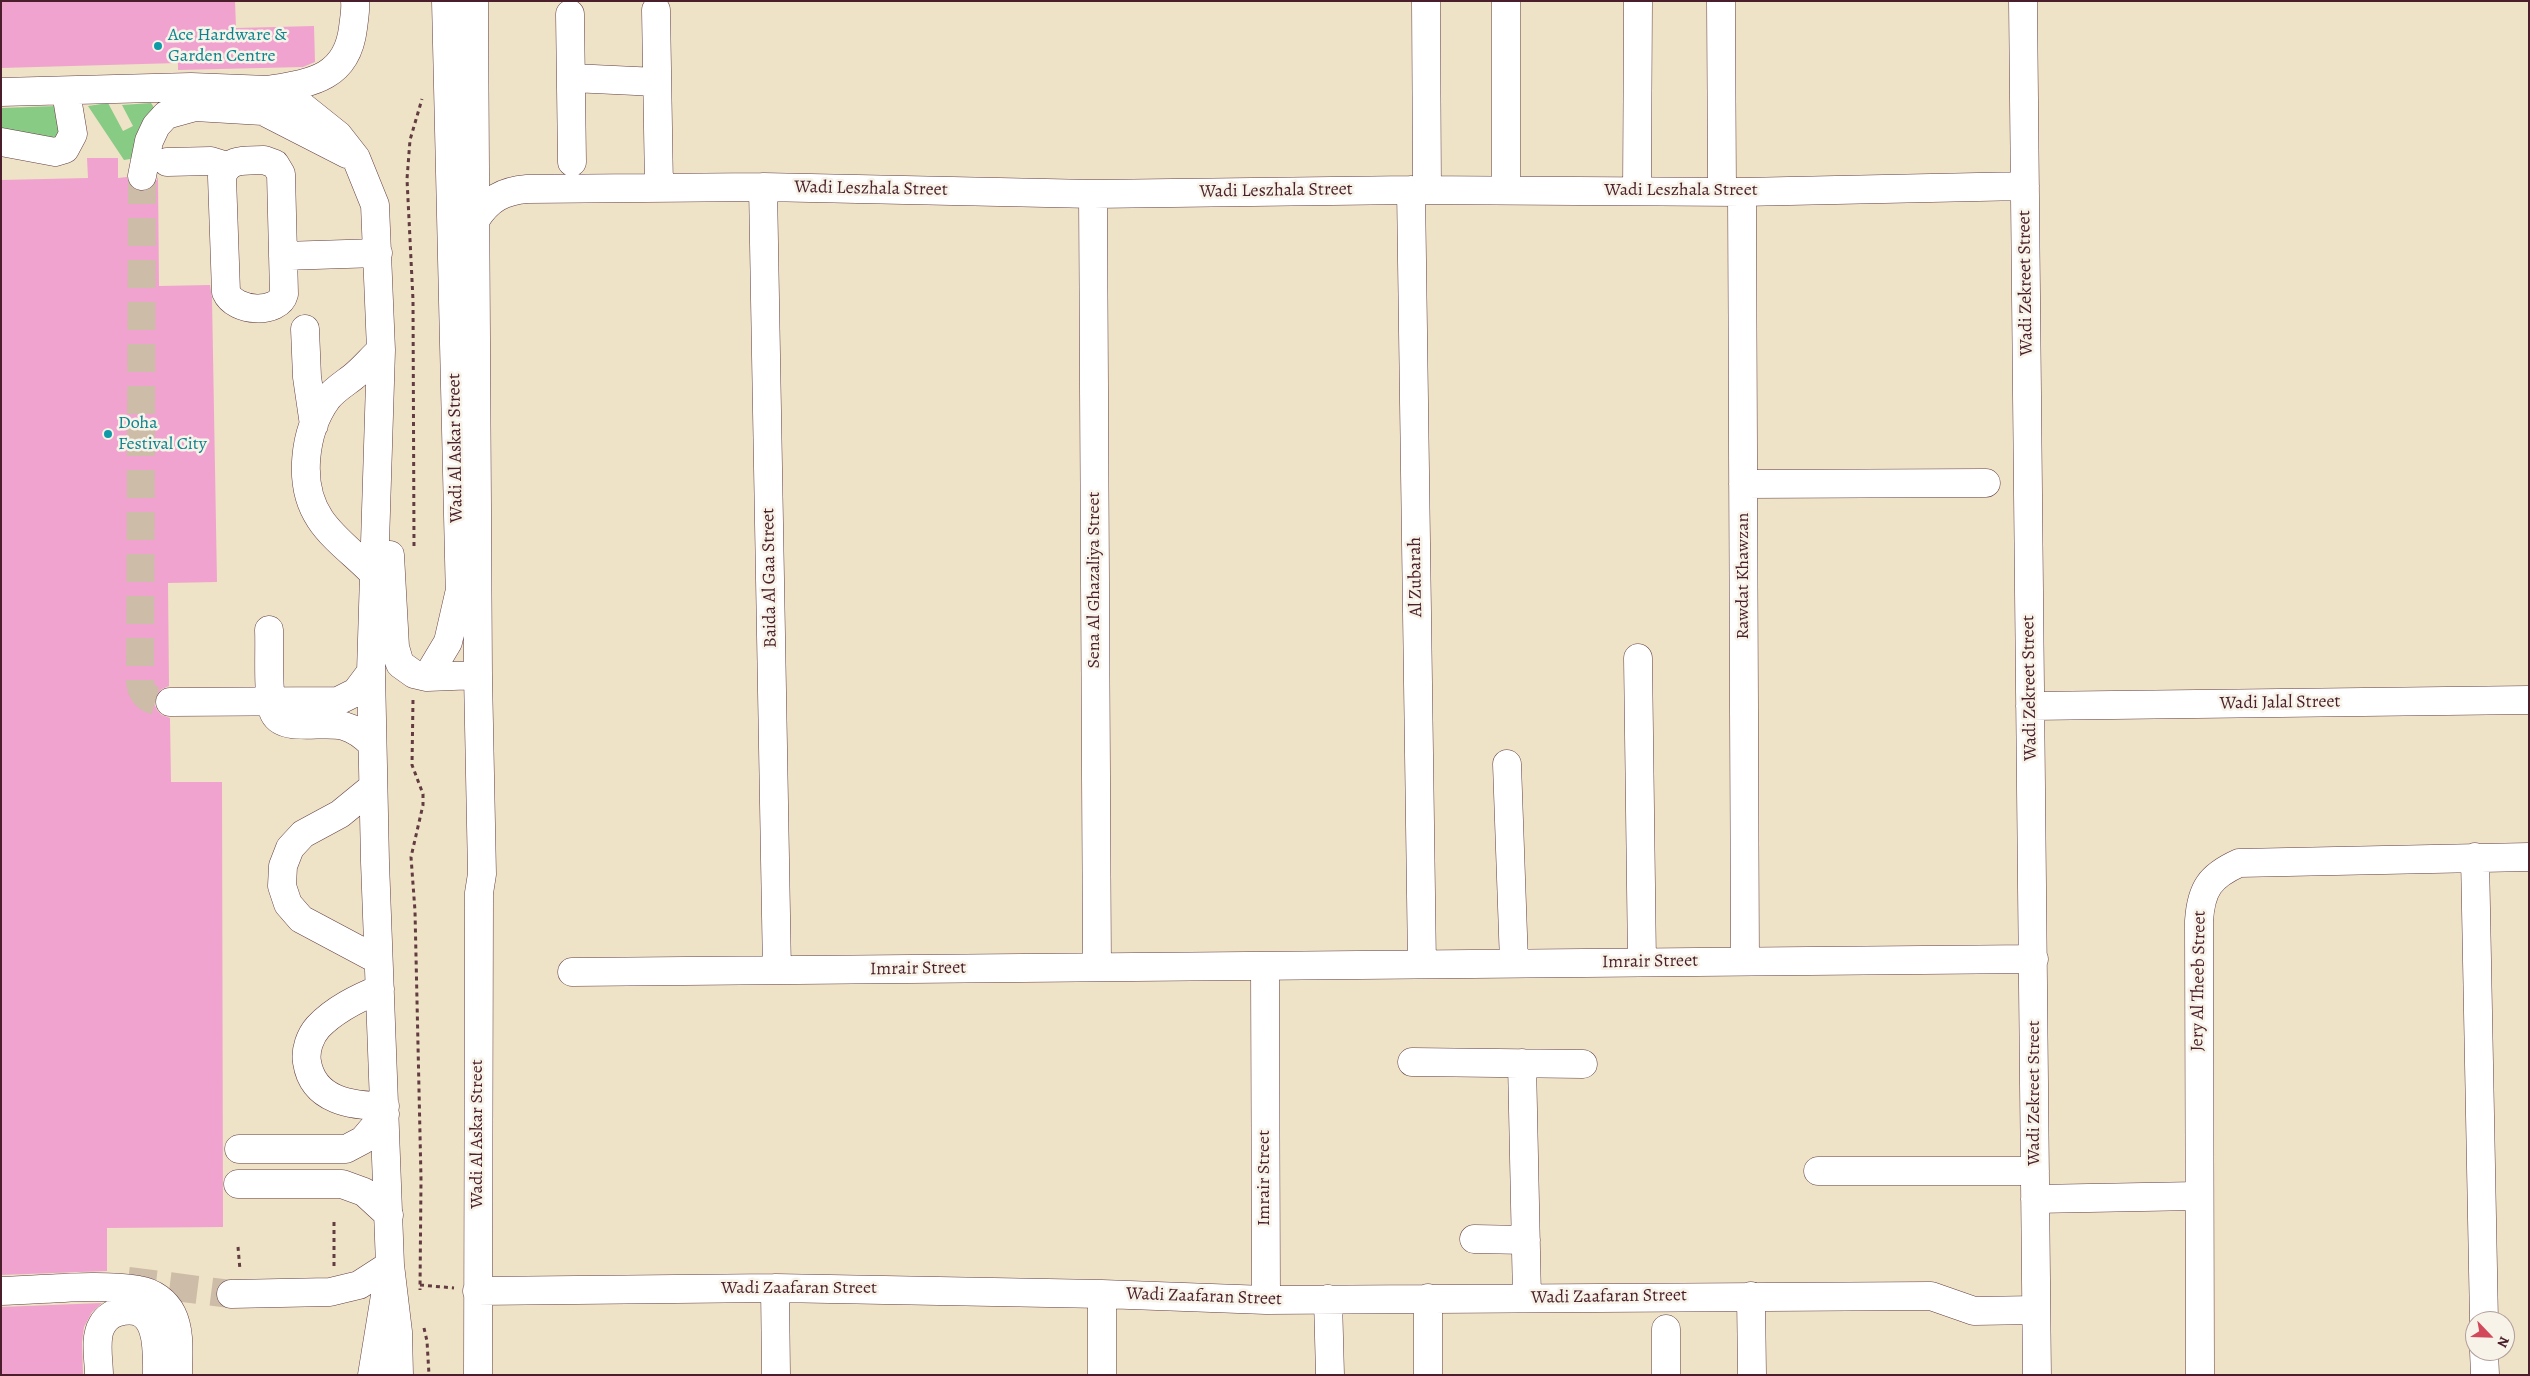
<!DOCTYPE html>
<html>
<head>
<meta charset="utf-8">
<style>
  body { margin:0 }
  #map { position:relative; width:2530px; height:1376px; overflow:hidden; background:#eee3c6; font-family:Alegreya,serif }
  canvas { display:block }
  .frame { position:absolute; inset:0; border:2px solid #4a1f2b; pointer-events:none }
  .north { position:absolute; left:2465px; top:1311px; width:50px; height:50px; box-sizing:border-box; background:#f7f3e8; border:1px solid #b29e9c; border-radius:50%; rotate:114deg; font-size:14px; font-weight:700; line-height:20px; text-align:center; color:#4a1f2b }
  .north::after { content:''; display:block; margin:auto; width:18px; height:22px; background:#d1495b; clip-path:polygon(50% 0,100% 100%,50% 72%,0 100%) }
</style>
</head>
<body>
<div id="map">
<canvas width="2530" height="1376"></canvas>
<div class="frame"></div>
<div class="north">N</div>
</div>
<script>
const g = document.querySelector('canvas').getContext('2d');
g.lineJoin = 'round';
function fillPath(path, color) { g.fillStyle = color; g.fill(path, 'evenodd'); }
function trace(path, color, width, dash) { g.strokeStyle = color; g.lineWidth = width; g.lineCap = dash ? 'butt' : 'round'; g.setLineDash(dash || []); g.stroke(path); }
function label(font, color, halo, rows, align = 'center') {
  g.font = font + ' Alegreya,serif'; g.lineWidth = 5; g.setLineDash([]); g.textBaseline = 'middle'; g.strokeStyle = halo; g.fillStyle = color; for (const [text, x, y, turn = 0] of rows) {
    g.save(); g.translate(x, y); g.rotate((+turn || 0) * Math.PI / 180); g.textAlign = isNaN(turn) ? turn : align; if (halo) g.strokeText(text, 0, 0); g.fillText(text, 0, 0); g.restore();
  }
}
const green = new Path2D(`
  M108,103L123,131L133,126L122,105L151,103L155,109C139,122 133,137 136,158L124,160L88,106Z
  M57,106L61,132L53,141L1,130V108Z`);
const building = new Path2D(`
  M1,1H235L236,28L314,26L315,62L303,67L178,70V63L1,68Z
  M87,158H118V178L127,177L131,187L138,191H147L153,187L158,177L159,286L210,285L212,298L217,582L168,583L169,686L162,689L157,694L154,703L157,710L162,715L170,718L171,782H222L223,1227L107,1228V1271L1,1275V180L88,178Z
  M102,1303L92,1312L84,1327L82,1342L83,1375H1V1307Z`);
const minorTunnel = new Path2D(`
  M142,176L140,681C141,698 154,703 170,702
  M128,1281L231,1294`);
const path = new Path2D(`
  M414,546L413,300L407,179L410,140L422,99
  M413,700L412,765L423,794V805L411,857L415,911L421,1179L420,1290
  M238,1247L240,1270
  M334,1266V1220
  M420,1285L454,1288
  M424,1328L427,1341L429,1375`);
const minor = new Path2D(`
  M446,1L460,600
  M474,1L478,675L482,874L479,893L478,1375
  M1426,1L1427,190
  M1506,1V190
  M1721,1L1722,191
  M2023,1L2037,1375
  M656,10L659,187
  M570,14L572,162
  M572,78L657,82
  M268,90C310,83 347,79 353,28C354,19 356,10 355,1
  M1,92L191,87L268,90L298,103L338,135L356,158L375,205L381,350L371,672L375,862L390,1265L372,1375
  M1,142L55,152L65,149L73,134L66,92
  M264,160L275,164L281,174L284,294C279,314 235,313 226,292L222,177C228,157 247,161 264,160Z
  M167,162L211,161L227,166
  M142,176L149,141L156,126L166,115L195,107L263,111L347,154
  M763,187L777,970
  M1411,190L1422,964
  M1637,191L1638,1
  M1742,192L1745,961
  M1093,194L1097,967
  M476,219C489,199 503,191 527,189L763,187L1093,194L1411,190L1742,192L2025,186
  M283,256L378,253
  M305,329L307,377L314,425
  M1743,484L1986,483
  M390,555L395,647L400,664L414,674L427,677L478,675
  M373,573C356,555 333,539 320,519C297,485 304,431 327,399C334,390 344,384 353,377C363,369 371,359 381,350
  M269,630C270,650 267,693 273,711C281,734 323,720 344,726C355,729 364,736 372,744
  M1638,658L1642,962
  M427,677L448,642L459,594
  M170,702L338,701L356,692L371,672
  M2030,706L2529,700
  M1507,764L1514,963
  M373,787L340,814L303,834L290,848L283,866L282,886L288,904L301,919L378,960
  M2475,857L2484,1321
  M1265,966L1266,1300
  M572,972L2034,959
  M380,989C358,998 335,1009 318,1027C310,1036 305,1050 307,1062C313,1101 352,1106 385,1106
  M1412,1062L1583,1064
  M1522,1063L1527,1298
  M239,1149H346L363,1140L385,1114
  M1818,1171H2035
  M238,1184H342L364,1192L389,1215
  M2035,1199L2197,1196
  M1474,1239L1526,1240
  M775,1288L776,1375
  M1,1291C45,1290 97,1283 139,1290C153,1292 166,1302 172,1314C181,1332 178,1356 178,1375
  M477,1291L775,1288L1102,1294L1266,1300L1931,1296L1974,1311L2036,1310
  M231,1294L330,1292L359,1285L390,1265L398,1332L399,1375
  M1102,1294V1375
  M1751,1296L1752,1375
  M1428,1298V1375
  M1328,1299L1330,1375
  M1666,1329V1375
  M2484,1351L2485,1375
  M99,1375C99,1360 94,1338 102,1325C106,1317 115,1312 123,1311C160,1305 157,1352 157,1375
  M2200,1375L2199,921C2201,889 2210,876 2239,863L2529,857`);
const markers = [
  [158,46,5,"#0f9aa8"],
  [108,434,5,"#0f9aa8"]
];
const cultureNames = [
  ["Ace Hardware &",168,36],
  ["Garden Centre",168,57],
  ["Doha",118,424],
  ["Festival City",118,445]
];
const streetNames = [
  ["Wadi Leszhala Street",871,189,1],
  ["Wadi Leszhala Street",1276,191,-1],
  ["Wadi Leszhala Street",1681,191],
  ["Wadi Zekreet Street",2026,283,-91],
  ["Wadi Al Askar Street",456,448,-91],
  ["Rawdat Khawzan",1744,576,-90],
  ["Al Zubarah",1416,577,-91],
  ["Baida Al Gaa Street",770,578,-91],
  ["Sena Al Ghazaliya Street",1095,580,-90],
  ["Wadi Zekreet Street",2030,688,-91],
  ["Wadi Jalal Street",2280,703,-1],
  ["Imrair Street",1650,962,-1],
  ["Imrair Street",918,969,-1],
  ["Jery Al Theeb Street",2199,981,-89],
  ["Wadi Zekreet Street",2035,1093,-90],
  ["Wadi Al Askar Street",478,1134,-90],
  ["Imrair Street",1265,1178,-90],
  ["Wadi Zaafaran Street",799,1289],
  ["Wadi Zaafaran Street",1204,1297,2],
  ["Wadi Zaafaran Street",1609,1297,-1]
];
fillPath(green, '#87cb85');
fillPath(building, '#f0a3cf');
trace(minorTunnel, '#cdbca7', 28, [28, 14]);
trace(minor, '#633c42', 29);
trace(path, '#633c42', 3, [4, 4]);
trace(minor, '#fff', 28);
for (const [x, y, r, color] of markers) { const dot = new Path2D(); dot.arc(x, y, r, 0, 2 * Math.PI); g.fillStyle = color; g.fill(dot); trace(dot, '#f7f3e8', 2); }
label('18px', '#0d838f', '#f7f3e8', cultureNames, 'left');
label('18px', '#4a1f2b', '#f7f3e8', streetNames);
</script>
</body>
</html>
